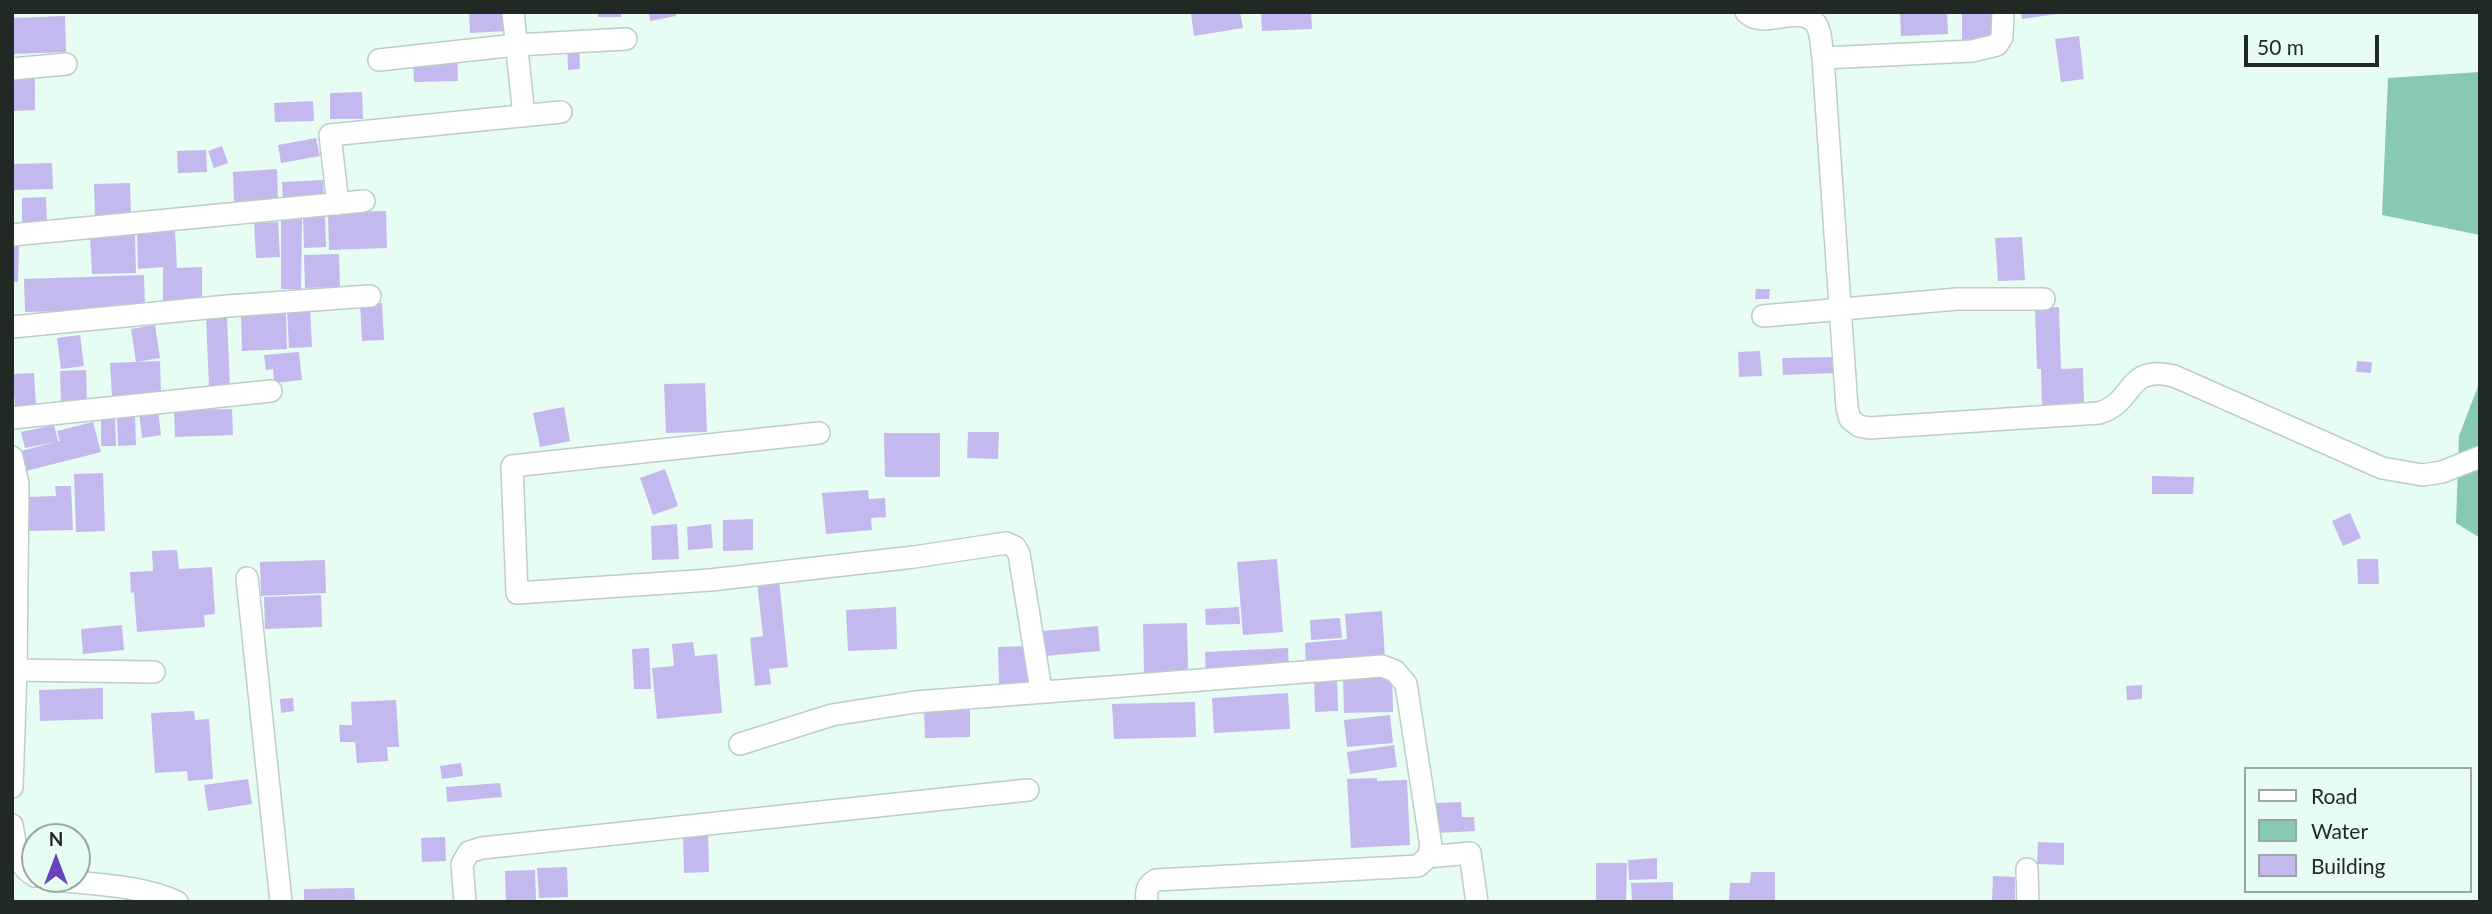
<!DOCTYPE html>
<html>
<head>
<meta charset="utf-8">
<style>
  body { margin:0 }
  #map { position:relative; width:2492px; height:914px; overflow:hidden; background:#e7fcf3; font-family:Lato,sans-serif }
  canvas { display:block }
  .frame { position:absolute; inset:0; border:14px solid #212925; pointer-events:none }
  .legend { position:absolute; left:2244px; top:767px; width:228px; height:126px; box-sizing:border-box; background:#e7fcf3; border:2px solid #98a8a1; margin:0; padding:9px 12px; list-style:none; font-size:21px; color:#212925 }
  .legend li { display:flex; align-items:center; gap:14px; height:35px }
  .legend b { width:35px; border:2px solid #98a8a1 }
  .north { position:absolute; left:21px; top:823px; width:70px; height:70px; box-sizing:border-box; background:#e7fcf3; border:2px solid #98a8a1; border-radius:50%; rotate:0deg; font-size:19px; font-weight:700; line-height:28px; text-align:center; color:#212925 }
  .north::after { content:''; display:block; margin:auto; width:24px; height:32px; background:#6742ba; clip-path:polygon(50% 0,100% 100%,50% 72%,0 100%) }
  .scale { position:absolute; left:2244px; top:35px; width:135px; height:32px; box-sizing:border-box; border:4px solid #212925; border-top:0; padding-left:9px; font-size:21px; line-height:24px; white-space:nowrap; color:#212925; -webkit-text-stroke:5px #e7fcf3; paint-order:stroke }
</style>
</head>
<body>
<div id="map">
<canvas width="2492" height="914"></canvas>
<div class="frame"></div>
<ul class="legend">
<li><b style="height:9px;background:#fff"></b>Road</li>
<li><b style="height:19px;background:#87cab1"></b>Water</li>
<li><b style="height:19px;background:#c3b9ef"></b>Building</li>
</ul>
<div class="north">N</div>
<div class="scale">50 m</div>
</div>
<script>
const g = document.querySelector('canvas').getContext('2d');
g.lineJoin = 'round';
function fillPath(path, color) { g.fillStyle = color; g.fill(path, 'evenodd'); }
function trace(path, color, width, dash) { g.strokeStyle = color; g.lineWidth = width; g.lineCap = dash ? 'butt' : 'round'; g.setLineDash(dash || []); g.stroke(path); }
const water = new Path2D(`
  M2480,72V235L2382,215L2388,78Z
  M2480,381V538L2456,523L2459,436Z`);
const building = new Path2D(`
  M469,12H505L506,31L470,33Z
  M598,12H621V17H598Z
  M649,12H675L676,16L650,21Z
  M1202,12H1240L1243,28L1194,36L1191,14Z
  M1261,12H1311L1312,29L1262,31Z
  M1900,12H1947L1948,34L1901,36Z
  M1962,12H1991L1992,40H1962Z
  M2021,12H2056L2057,14L2022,19Z
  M65,16L66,52L12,54V18Z
  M2079,36L2084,79L2061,82L2055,39Z
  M567,43H579L580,69L568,70Z
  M457,57L458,81L414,82L413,58Z
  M12,73H35V110L12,111Z
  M362,92L363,119H330V93Z
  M313,101L314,121L275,122L274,103Z
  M316,138L320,156L281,163L278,145Z
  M222,146L228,163L214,168L208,151Z
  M206,150L207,172L178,173L177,151Z
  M52,163L53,189L12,190V164Z
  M277,169L278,201L234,203L233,172Z
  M323,180L324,198L283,201L282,182Z
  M130,183L131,217L95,218L94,184Z
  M46,197L47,224L22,225V198Z
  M386,211L387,248L329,250L328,213Z
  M325,217L326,247L304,248L303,218Z
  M281,218L302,219L301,289H281Z
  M278,222L280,257L256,258L254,223Z
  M175,230L177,268L202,267V300L163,301V267L138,269L137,232Z
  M135,235L136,273L92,274L90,237Z
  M2022,237L2025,280L1998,281L1995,238Z
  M12,245L19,246L18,282H12Z
  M339,254L340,287L305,288L304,255Z
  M144,275L145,309L25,312L24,279Z
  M1756,289H1770L1769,299H1755Z
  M382,303L384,340L362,341L360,304Z
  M2059,307L2061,369L2083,368L2084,406L2042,407L2041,369H2037L2035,308Z
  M310,308L312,347L289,348L287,309Z
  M286,311L287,349L242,351L241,312Z
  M206,317H227L230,387L209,388Z
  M155,325L160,358L136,362L131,329Z
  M80,335L84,366L61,369L57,338Z
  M1760,351L1762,376L1739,377L1738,352Z
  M299,352L302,380L274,383L273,369L266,370L264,355Z
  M1834,357V373L1783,375L1782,358Z
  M160,361L161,395L112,397L110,363Z
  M2357,361L2372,362L2371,373L2356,372Z
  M86,370L87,402L61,403L60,371Z
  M34,373L36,406L15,407L13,374Z
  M705,383L707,432L666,433L664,384Z
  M564,407L570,441L540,447L533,413Z
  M232,409L233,435L175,437L174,410Z
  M158,410L161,435L142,438L139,412Z
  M135,415L136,445L118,446L117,416Z
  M115,417L116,446H101V418Z
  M93,422L101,452L22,472L17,452L55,442L25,448L21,432L54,425L58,441H60L57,431Z
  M968,432H999L998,459L967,458Z
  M884,433H940V477H885Z
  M665,469L678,506L653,515L640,478Z
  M103,473L105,531L76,532L74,474Z
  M2152,476L2194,477L2193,494H2152Z
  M55,486H71L73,530L27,531L26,497L56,496Z
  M868,490L869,499L885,498L886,517L871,518L872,530L826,534L822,493Z
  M2350,513L2361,538L2343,546L2332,521Z
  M753,519V550L723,551V520Z
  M677,524L679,559L652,560L651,526Z
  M711,524L713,548L688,550L687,527Z
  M177,550L179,569L212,567L215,614L204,615L205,627L137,632L134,592L131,593L130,572L153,571L152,551Z
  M1277,559L1283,632L1243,635L1237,562Z
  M2357,559H2378L2379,584H2358Z
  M325,560L326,593L261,596L260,562Z
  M779,580L788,667L769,669L771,684L755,686L750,638L763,636L757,582Z
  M321,595L322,627L265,629L264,597Z
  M896,607L897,649L848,651L846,610Z
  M1239,607L1240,624L1206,625L1205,609Z
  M1382,611L1385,659L1306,666L1305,643L1347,639L1345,614Z
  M1340,618L1342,638L1311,640L1310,620Z
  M1187,623L1188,673L1144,674L1143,624Z
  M122,625L124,650L83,654L81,629Z
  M1098,626L1100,651L1045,656L1043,631Z
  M693,642L695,656L717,654L722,713L657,719L652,668L674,666L672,644Z
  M1034,646L1035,683L999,684L998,647Z
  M649,648L651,689H634L632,649Z
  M1288,648L1289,672L1206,676L1205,652Z
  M1392,674L1393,712L1344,713L1343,675Z
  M1314,675H1337L1338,711L1315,712Z
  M2142,685V699L2127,700L2126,686Z
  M103,688V719L40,721L39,690Z
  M1288,693L1290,729L1214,733L1212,698Z
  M293,698L294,711L281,713L280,699Z
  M396,700L399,747H387L388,761L357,763L355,742H340L339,725H352L351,702Z
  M1195,702L1196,737L1114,739L1112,704Z
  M970,706V737L925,738L924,707Z
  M194,711L195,720L209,719L213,779L188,781L187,771L155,773L151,713Z
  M1390,715L1393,743L1347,747L1344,720Z
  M1394,745L1397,767L1350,774L1347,752Z
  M461,763L463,776L442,779L440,766Z
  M1377,778V781L1407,780L1410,845L1351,848L1347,779Z
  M248,779L252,804L208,811L204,785Z
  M500,783L502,797L447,802L446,787Z
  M1461,802L1462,817H1474L1475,831L1437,833L1436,803Z
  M708,831L709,872L684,873L683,832Z
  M445,837L446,861L422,862L421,838Z
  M2038,842L2064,843V865L2037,864Z
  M1657,858V879L1629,880L1628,860Z
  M1596,863H1627L1626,902H1596Z
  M567,867L568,897L539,898L537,868Z
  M535,870L536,900L506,901L505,871Z
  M1751,872H1775V902H1729L1730,883H1750Z
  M1993,876L2015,877V902H1992Z
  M1673,882V902H1632L1631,883Z
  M354,888L355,902H304V889Z`);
const street = new Path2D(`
  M513,12L524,116
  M1746,12C1763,31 1800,2 1816,24C1822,33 1821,48 1823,58L1847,408L1850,419L1859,426L1869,428L2099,413C2136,402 2125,364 2174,376L2382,468L2422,475L2442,472L2480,457
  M1823,58L1972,51L1997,45L2002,37L2003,12
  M379,60L516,45L626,39
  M12,69L66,64
  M338,204L330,135L561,112
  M12,235L364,201
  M1763,316L1957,299H2044
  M12,327L228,306L370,296
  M12,418L271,391
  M819,433L512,466L517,593L710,580L914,557L1006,543L1015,547L1019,554L1041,690
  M12,457L18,484L16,670L12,787
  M247,578L281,902
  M12,670L154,672
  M740,744L832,715L915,702L1382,666L1395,671L1406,684L1431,846L1428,857L1418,866L1156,880C1146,886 1146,891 1147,902
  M12,825C16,845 15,865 35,876
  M1428,857L1470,853L1477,902
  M2027,869L2028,902
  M49,879C91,885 138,884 177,902
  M465,902L462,864L469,852L482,848L1028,790`);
fillPath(water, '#87cab1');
fillPath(building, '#c3b9ef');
trace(street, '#bbcfc7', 24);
trace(street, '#fff', 21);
</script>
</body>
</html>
